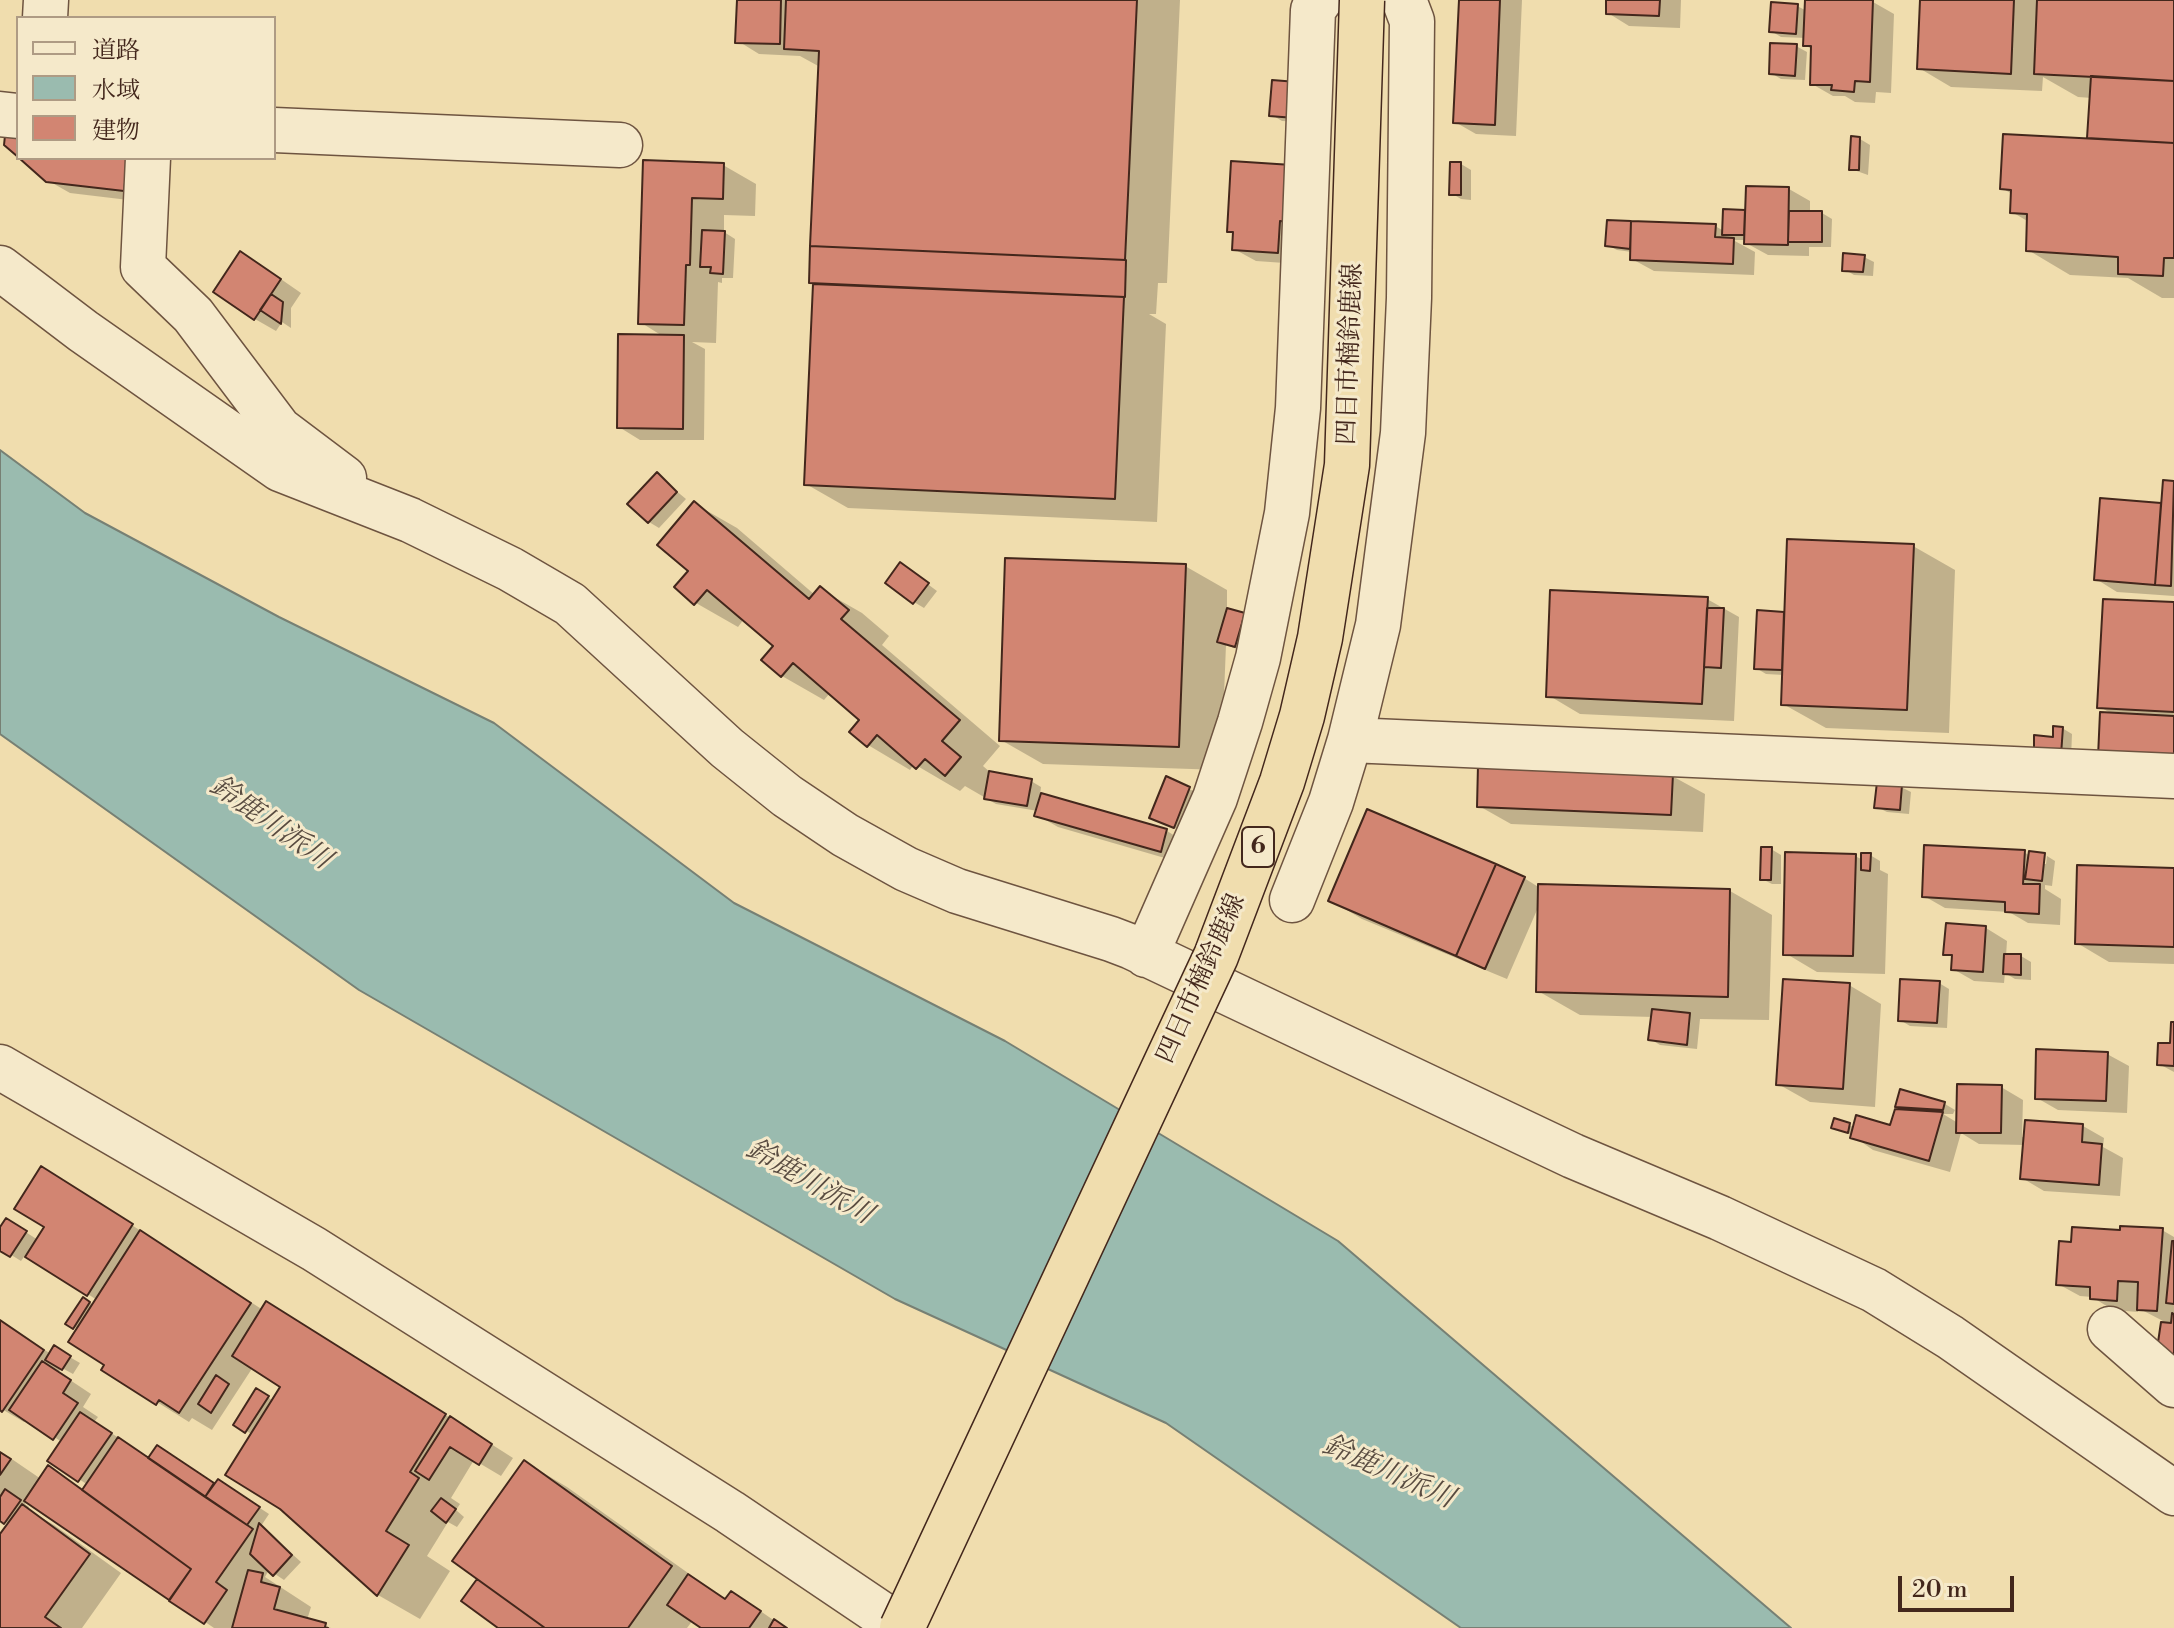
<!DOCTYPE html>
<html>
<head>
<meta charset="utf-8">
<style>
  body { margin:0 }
  #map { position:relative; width:2174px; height:1628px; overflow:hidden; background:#f0ddae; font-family:"Libre Bodoni","Noto Serif JP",serif }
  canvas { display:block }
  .legend { position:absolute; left:16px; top:16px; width:260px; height:144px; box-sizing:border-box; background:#f5e9ca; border:2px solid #ae9b84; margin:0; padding:10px 14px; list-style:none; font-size:24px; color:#43271c }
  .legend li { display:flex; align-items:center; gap:16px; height:40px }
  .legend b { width:40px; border:2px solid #ae9b84 }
  .scale { position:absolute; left:1898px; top:1576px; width:116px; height:36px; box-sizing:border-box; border:4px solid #43271c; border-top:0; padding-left:10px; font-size:24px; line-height:28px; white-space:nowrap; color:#43271c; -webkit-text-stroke:6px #f5e9ca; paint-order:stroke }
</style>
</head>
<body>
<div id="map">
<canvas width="2174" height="1628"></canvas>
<ul class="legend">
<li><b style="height:10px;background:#f5e9ca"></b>道路</li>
<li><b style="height:22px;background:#9abbaf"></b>水域</li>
<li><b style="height:22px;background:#d28572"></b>建物</li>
</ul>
<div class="scale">20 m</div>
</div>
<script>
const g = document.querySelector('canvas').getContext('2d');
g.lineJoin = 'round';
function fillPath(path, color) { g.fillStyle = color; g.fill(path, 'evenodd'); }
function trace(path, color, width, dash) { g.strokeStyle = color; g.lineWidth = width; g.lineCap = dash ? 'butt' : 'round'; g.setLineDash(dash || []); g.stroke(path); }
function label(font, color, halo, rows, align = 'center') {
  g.font = font + ' "Libre Bodoni","Noto Serif JP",serif'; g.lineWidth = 6; g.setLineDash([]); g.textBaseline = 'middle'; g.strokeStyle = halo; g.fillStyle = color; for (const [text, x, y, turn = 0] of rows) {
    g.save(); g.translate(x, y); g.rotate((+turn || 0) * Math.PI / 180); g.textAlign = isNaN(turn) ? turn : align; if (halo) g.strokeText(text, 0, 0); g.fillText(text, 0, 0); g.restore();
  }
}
const water = new Path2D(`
  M0,450L85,513L279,617L494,723L734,903L1005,1041L1338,1241L1791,1628H1461L1166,1423L895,1299L359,990L0,734Z`);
const shadow = new Path2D(`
  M739,0H1180L1167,283H1158L1156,314H1149L1166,324L1157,522L848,508L806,484L815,284L811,282L820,67L800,56L759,54L738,41Z
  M1461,0H1522L1516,136L1476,134L1455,122Z
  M1608,0H1681L1680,28L1629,26L1608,13Z
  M1807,0L1873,2L1894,14L1891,93L1876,92L1875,103L1855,102L1845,96H1833L1812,84L1813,50L1805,45L1806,38L1781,37L1771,31L1797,6L1807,11Z
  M1922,0H2174V298H2162L2128,278L2070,275L2028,250L2029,222L2012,212V194L2002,188L2089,140L2092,98L2078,97L2043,77L2042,91L1951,87L1919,68Z
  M1796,46L1807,52L1805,80L1781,79L1771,73Z
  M1274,82L1304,122L1282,121L1272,115Z
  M1860,139L1870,145L1868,175L1851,169Z
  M22,158H150L145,202L70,193L47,180Z
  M645,162L723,165L756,184L755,216L724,215V232L735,239L733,278H722V283L718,282L716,343L692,342L705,349L704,440H640L619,427L664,337L640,322Z
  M1461,164L1471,170V200L1461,199L1451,193Z
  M1291,167L1299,264L1256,261L1234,249L1235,234L1229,231Z
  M1789,189L1810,201V213H1822L1832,219L1831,247H1809V256L1768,255L1746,243L1747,240H1733L1755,252L1754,275L1654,271L1632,259V252L1617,250L1607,245L1630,223L1715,226L1724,231L1744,212L1747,213Z
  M1864,257L1874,262L1873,276L1854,275L1844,269Z
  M262,266L301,293L291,308V328L282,322L276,331L255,319Z
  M657,475L686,499L659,528L649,522Z
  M2165,482L2174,483V596L2117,592L2096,579L2102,500L2163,505Z
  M695,504L737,528L815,595L820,589L862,613L889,636L882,645L1000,746L983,766L991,773L1031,781L1041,787L1040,795L1167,831L1188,844L1182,863L1058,827L1037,815L1038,811L996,804L965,786L960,791L914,764L910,770L868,745L862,719L830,693L824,700L782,676L776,646L744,619L738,627L696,603L691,571Z
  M1913,546L1955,570L1949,733L1826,728L1783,704L1784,675L1766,674L1756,668L1783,614L1786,615Z
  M1185,566L1227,590V610L1244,615L1245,652L1226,645L1221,770L1043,764L1001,740Z
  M910,571L937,591L924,608L914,602Z
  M1707,599L1739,617L1734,721L1580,714L1548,695Z
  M2174,604V777L2114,715L2100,707Z
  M2062,728L2072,734L2071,759L2036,738L2055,739Z
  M1672,776L1705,794L1703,832L1511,824L1479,806Z
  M1167,779L1200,794L1184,832L1152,818Z
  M1901,787L1911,792L1909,814L1887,812L1877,807Z
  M1771,849L1781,855V884H1772L1762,879Z
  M2024,852L2042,864H2046L2047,856L2055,861L2052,886L2045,885V889L2061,899L2060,925L2028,923L2009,912L1945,908L1924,896Z
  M1870,855L1880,861V870L1888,874L1885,974L1817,972L1785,953L1855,856L1863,860Z
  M2174,870V964L2109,962L2077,943Z
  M1524,878L1540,888L1730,891L1772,915L1769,1020L1700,1019L1697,1049L1660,1045L1650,1039L1653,1017L1580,1015L1538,991L1540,903L1507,979L1362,919L1330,900Z
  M1986,928L2007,941L2006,956H2021L2031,962V980L2015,979L2005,973L2004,983L1974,981L1953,969L1954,958L1945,953Z
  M1939,983L1949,989L1947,1028L1910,1026L1900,1020Z
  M1849,985L1881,1004L1875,1107L1810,1102L1778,1084Z
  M2174,1024V1072L2159,1064L2172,1045Z
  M2107,1054L2129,1066L2127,1113L2058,1110L2037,1098Z
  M2001,1087L2023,1100L2022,1137L2083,1126L2104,1138L2103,1147L2123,1158L2120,1196L2044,1191L2022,1178L2025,1145L1979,1144L1961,1133L1950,1172L1873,1150L1853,1136L1834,1127L1849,1125L1855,1128L1892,1127L1907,1112L1898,1106L1902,1092L1945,1104L1955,1110L1953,1114H1943L1958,1123Z
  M73,1187L263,1310L309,1328L513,1458L501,1476L474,1460L451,1498L460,1504L456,1510L464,1517L457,1527L448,1522L427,1556L450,1571L420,1619L378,1595L281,1508L253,1435L235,1424L257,1391L274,1401L283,1386L253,1367L212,1430L192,1418L189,1422L104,1369L107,1365L78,1329L68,1323L84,1299L94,1305L97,1300L26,1254L21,1261L0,1248V1231L7,1220L38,1240Z
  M2162,1230L2174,1237V1366L2158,1355L2163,1321L2138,1308V1312L2113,1310L2092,1297L2080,1296L2058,1284L2073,1244L2121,1232Z
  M0,1321L51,1354L54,1348L80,1363L73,1374L62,1368L58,1372L91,1394L83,1407L98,1417L94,1422L150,1458L168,1453L215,1485L228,1487L269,1514L261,1526L301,1562L284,1580L269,1570L265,1577L311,1607L307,1620L331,1628H214L27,1500L25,1504L29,1507L28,1510L54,1525L121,1573L82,1628H0V1537L9,1524L0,1519V1451L41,1479L48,1468L85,1490L88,1485L50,1460L62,1442L26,1419L24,1422L0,1408Z
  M525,1462L567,1487L726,1600L753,1606L785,1628H704L693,1620L687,1628H501L478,1582Z`);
const building = new Path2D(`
  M737,0H781L780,44L735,43Z
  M786,0H1137L1125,260L810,246L819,51L784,49Z
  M1459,0H1500L1495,125L1453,123Z
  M1606,0H1660L1659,16L1606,14Z
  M1805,0H1873L1870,82L1855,81L1854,92L1831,90L1832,85H1810L1811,46H1803Z
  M1920,0H2014L2011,74L1917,69Z
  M2037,0H2174V81L2034,74Z
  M1771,2L1798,4L1796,34L1769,32Z
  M1770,43L1797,44L1795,76L1769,74Z
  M2091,76L2174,81V143L2087,138Z
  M1272,80L1297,82L1295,118L1269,116Z
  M6,126L18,128V157L4,145Z
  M2003,134L2174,143V258H2164L2163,276L2118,274V257L2026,251L2027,214L2010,213L2011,190L2000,189Z
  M1851,136L1860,137L1859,170H1849Z
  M19,158H128L124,191L46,182Z
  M643,160L724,163L723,199L692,198L690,265H686L684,325L638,324Z
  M1231,161L1292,165L1289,222L1280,221L1278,253L1232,250L1233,232H1227Z
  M1450,162H1461V195H1449Z
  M1746,186L1789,187L1788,245L1744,244Z
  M1723,209L1745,210L1744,235H1722Z
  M1789,211H1822V242H1788Z
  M1607,220L1631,221L1630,249L1605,246Z
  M1631,221L1716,224L1715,237L1734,238L1733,264L1630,260Z
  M702,230L725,231L723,274L710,273L711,267H700Z
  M810,246L1126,260L1125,297L809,283Z
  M240,251L281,279L254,320L213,292Z
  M1843,253L1865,255L1863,272L1842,271Z
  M813,284L1124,297L1115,499L804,485Z
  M271,294L283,302L281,324L260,310Z
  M618,334L684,335L683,429L617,428Z
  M657,472L677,492L648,523L627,504Z
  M2163,480L2174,481L2171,586L2155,585Z
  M2100,498L2161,503L2155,585L2094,580Z
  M694,501L809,599L820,586L849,610L841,619L960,720L942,741L961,757L945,776L925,759L916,769L877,735L867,747L849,732L859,720L793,663L781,677L761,660L773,646L707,590L694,605L674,587L688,571L657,545Z
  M1787,539L1914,544L1907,710L1781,705Z
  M1005,558L1186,564L1179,747L999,741Z
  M900,562L929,583L913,604L885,583Z
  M1550,590L1708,597L1702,704L1546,697Z
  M2103,599L2174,602V712L2097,708Z
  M1227,608L1245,613L1235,647L1217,642Z
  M1707,608H1724L1721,668L1704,667Z
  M1757,610L1784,612L1782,670L1754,669Z
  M2100,712L2174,716V761L2098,757Z
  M2053,726L2063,727L2061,755L2034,753V735L2053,737Z
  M1478,765L1673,774L1671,815L1477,807Z
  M989,771L1032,779L1027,806L984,799Z
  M1166,776L1190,787L1174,828L1149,818Z
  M1877,782L1902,785L1900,810L1874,808Z
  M1041,793L1167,829L1161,852L1034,816Z
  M1367,809L1496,864L1456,956L1328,901Z
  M1924,845L2025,850L2023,884H2040L2039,914L2005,912V902L1922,897Z
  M1761,847H1772L1771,880H1760Z
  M2029,851L2045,853L2042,881L2025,879Z
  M1785,852L1856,854L1853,956L1783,955Z
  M1861,853H1871L1870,871L1861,870Z
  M1496,864L1525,877L1485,969L1456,956Z
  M2077,865L2174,868V947L2075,944Z
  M1538,884L1730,889L1728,997L1536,992Z
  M1946,923L1986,926L1983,972L1951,970L1952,955H1943Z
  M2004,954H2021V975L2003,974Z
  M1783,979L1850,983L1843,1089L1776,1085Z
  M1900,979L1940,981L1937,1023L1898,1021Z
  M1652,1009L1690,1013L1687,1045L1648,1040Z
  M2171,1022H2174V1066L2157,1065L2158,1043H2170Z
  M2036,1049L2108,1052L2106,1101L2035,1099Z
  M1957,1084L2002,1085L2001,1133H1956Z
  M1900,1089L1945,1102L1943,1110L1895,1107Z
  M1895,1109L1943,1112L1929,1161L1850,1138L1856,1115L1890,1125Z
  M1834,1118L1850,1123L1848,1133L1831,1128Z
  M2025,1120L2083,1124L2082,1142L2102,1144L2099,1185L2020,1179Z
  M41,1166L133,1224L87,1296L25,1257L44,1227L14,1209Z
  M6,1218L27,1231L10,1257L0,1251V1227Z
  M2120,1226L2163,1228L2157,1311L2137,1310L2138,1282L2118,1281L2117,1301L2090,1299V1287L2056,1285L2059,1241L2071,1242L2072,1227L2120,1230Z
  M140,1230L251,1303L179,1413L159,1400L156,1405L101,1370L104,1365L68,1342Z
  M2172,1241H2174V1304L2166,1303Z
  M83,1297L90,1302L73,1329L65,1324Z
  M266,1301L446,1414L410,1472L419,1478L386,1531L409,1545L377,1596L280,1509L225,1475L280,1387L232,1356Z
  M2172,1313L2174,1314V1364L2156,1356L2161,1322L2171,1323Z
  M0,1320L44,1350L2,1412L0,1410Z
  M54,1345L71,1356L62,1370L45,1360Z
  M42,1361L71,1380L63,1393L78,1403L53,1440L9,1410Z
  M216,1375L229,1384L211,1413L198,1404Z
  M256,1388L269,1396L245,1433L233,1425Z
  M80,1412L112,1433L78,1482L47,1461Z
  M450,1416L492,1444L479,1465L450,1447L429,1480L415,1471Z
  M118,1437L253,1529L216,1582L227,1590L204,1624L169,1601L191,1569L82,1490Z
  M157,1445L214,1483L205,1497L148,1458Z
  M0,1452L11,1459L0,1475Z
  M524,1460L672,1566L628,1628H545L452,1561Z
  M48,1465L191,1569L169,1600L24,1501Z
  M218,1479L260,1507L247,1525L205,1497Z
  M5,1489L21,1500L4,1524L0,1521V1497Z
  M441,1498L456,1509L446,1523L431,1511Z
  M22,1504L90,1554L45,1617L61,1628H0V1534Z
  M259,1523L292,1555L273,1576L250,1554Z
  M248,1570L263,1573L261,1582L280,1587L274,1609L326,1623L325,1627L328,1628H232Z
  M688,1574L725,1599L731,1591L761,1611L749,1628H701L667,1605Z
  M477,1579L545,1628H498L461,1601Z
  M774,1619L787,1628H769Z`);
const minor = new Path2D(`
  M45,18L46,0
  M0,114L18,116
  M274,130L620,145
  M148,158L143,267L193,315L279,429L344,478
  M0,268L83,331L280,469L410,520L510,569L570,604L727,748L787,796L845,835L906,869L957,891L1111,939L1132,947L1573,1156L1720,1218L1874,1290L1950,1337L2174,1493
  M1350,740L2174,776
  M1292,900L1331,802L1350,740L1378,625L1403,433L1409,298L1412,21L1404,0
  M1146,955L1215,798L1240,722L1258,658L1287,513L1298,408L1313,10L1320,0
  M0,1067L314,1249L730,1512L902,1628
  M2110,1329L2174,1385`);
const majorBridge = new Path2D(`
  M902,1628L1216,956L1282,782L1302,716L1320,638L1347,465L1362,0`);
const shields = [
  [1258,847,32]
];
const shieldNames = [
  ["6",1258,847]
];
const streetNames = [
  ["四日市楠鈴鹿線",1351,354,-88],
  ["四日市楠鈴鹿線",1202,979,-66]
];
const waterNames = [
  ["鈴鹿川派川",270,824,35],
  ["鈴鹿川派川",809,1183,30],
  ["鈴鹿川派川",1388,1473,24]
];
fillPath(water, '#9abbaf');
trace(water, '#778074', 2);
fillPath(shadow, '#0003');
fillPath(building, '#d28572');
trace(building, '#43271c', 2);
trace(minor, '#6e5440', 47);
trace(minor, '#f5e9ca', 44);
trace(majorBridge, '#43271c', 47, []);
trace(majorBridge, '#f0ddae', 44);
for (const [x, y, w] of shields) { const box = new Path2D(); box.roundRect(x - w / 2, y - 20, w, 40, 6); g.fillStyle = '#f5e9ca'; g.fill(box); trace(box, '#43271c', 2); }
label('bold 24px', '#43271c', null, shieldNames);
label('26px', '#43271c', '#f5e9ca', streetNames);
label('italic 28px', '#594c41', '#f5e9ca', waterNames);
</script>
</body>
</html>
